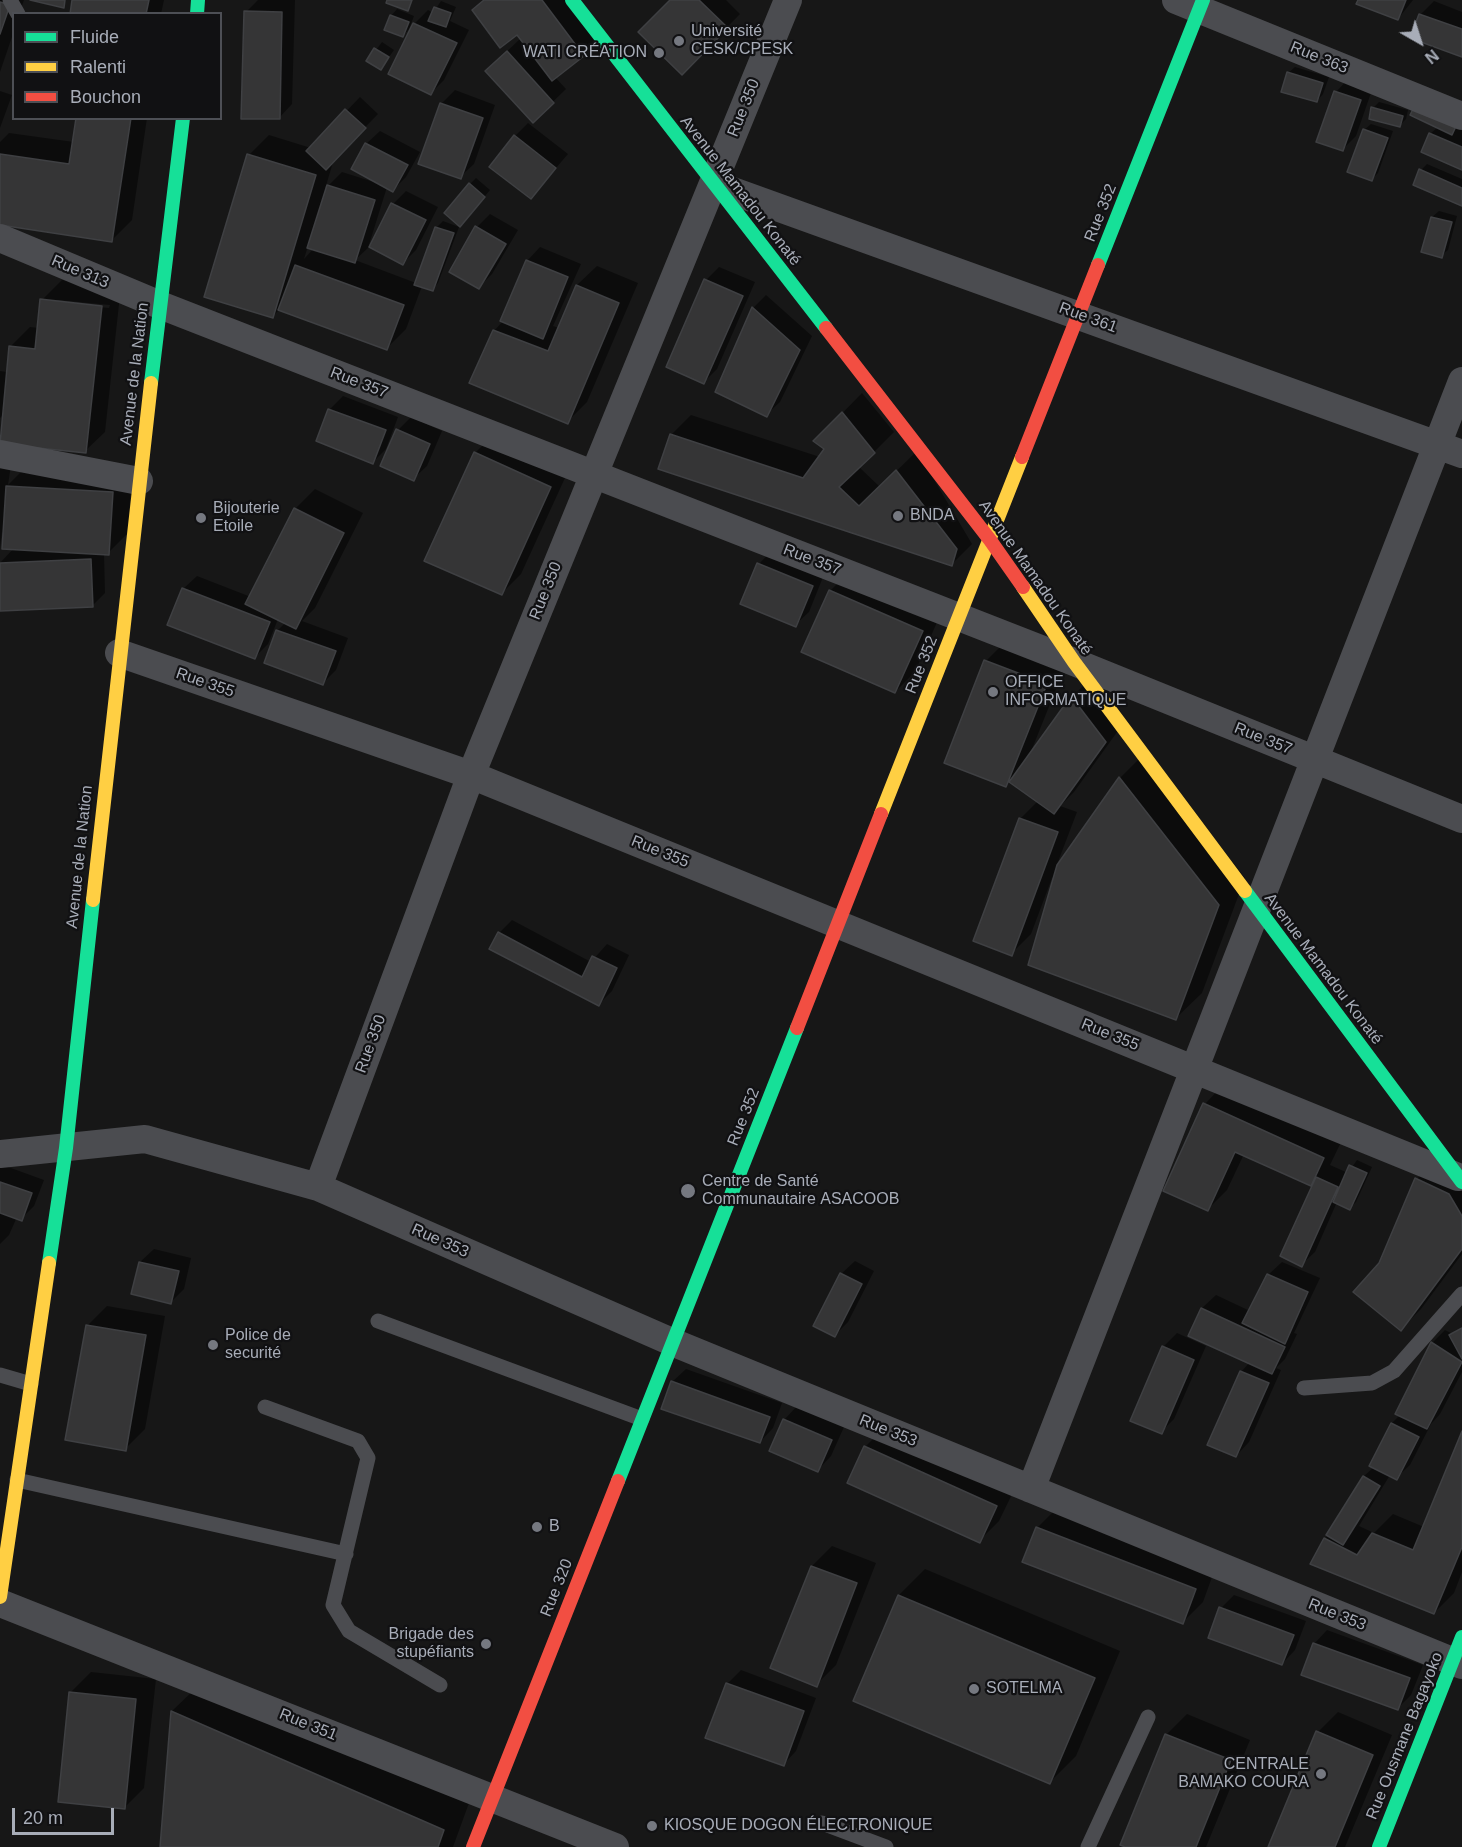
<!DOCTYPE html>
<html>
<head>
<meta charset="utf-8">
<style>
  body { margin:0 }
  #map { position:relative; width:1462px; height:1847px; overflow:hidden; background:#171717; font-family:Arial,sans-serif }
  canvas { display:block }
  .legend { position:absolute; left:12px; top:12px; width:210px; height:108px; box-sizing:border-box; background:#111113; border:2px solid #4d4f55; margin:0; padding:8px 10px; list-style:none; font-size:18px; color:#a8adb8 }
  .legend li { display:flex; align-items:center; gap:12px; height:30px }
  .legend b { width:30px; border:2px solid #4d4f55 }
  .north { position:absolute; left:1390px; top:12px; width:60px; height:60px; -webkit-text-stroke:4px #111113; paint-order:stroke; rotate:141deg; font-size:16px; font-weight:700; line-height:24px; text-align:center; color:#a8adb8 }
  .north::after { content:''; display:block; margin:auto; width:21px; height:27px; background:#a8adb8; clip-path:polygon(50% 0,100% 100%,50% 72%,0 100%) }
  .scale { position:absolute; left:12px; top:1808px; width:102px; height:27px; box-sizing:border-box; border:3px solid #a8adb8; border-top:0; padding-left:8px; font-size:18px; line-height:21px; white-space:nowrap; color:#a8adb8; -webkit-text-stroke:4px #111113; paint-order:stroke }
</style>
</head>
<body>
<div id="map">
<canvas width="1462" height="1847"></canvas>
<ul class="legend">
<li><b style="height:8px;background:#16e098"></b>Fluide</li>
<li><b style="height:8px;background:#ffcf43"></b>Ralenti</li>
<li><b style="height:8px;background:#f24e42"></b>Bouchon</li>
</ul>
<div class="north">N</div>
<div class="scale">20 m</div>
</div>
<script>
const g = document.querySelector('canvas').getContext('2d');
g.lineJoin = 'round';
function fillPath(path, color) { g.fillStyle = color; g.fill(path, 'evenodd'); }
function trace(path, color, width, dash) { g.strokeStyle = color; g.lineWidth = width; g.lineCap = dash ? 'butt' : 'round'; g.setLineDash(dash || []); g.stroke(path); }
function label(font, color, halo, rows, align = 'center') {
  g.font = font + ' Arial,sans-serif'; g.lineWidth = 4.5; g.setLineDash([]); g.textBaseline = 'middle'; g.strokeStyle = halo; g.fillStyle = color; for (const [text, x, y, turn = 0] of rows) {
    g.save(); g.translate(x, y); g.rotate((+turn || 0) * Math.PI / 180); g.textAlign = isNaN(turn) ? turn : align; if (halo) g.strokeText(text, 0, 0); g.fillText(text, 0, 0); g.restore();
  }
}
const shadow = new Path2D(`
  M0,0H24L19,14H14V31L0,72Z
  M74,0H164L161,14H71Z
  M258,0H295L292,104L279,118L246,12Z
  M483,0H577L603,35L555,77L566,89L533,121L500,58L521,38L517,33L474,10Z
  M672,0H726L740,14L682,73Z
  M1360,0H1413L1398,19Z
  M441,1L456,7L450,21L469,30L444,80L431,93L390,74L415,23L428,10L433,13Z
  M1434,1L1462,12V55L1420,15Z
  M397,9L414,16L409,29L403,36L391,16Z
  M382,42L394,50L381,68L368,61Z
  M1295,67L1329,77L1323,94L1317,101L1288,73Z
  M1349,78L1373,87L1356,136L1342,150L1336,92Z
  M455,90L495,105L474,164L460,177L420,163L442,103Z
  M0,91L12,95L0,128Z
  M360,97L378,114L334,159L325,189L342,172L377,183L366,144L380,131L420,152L406,177L393,190L387,187L368,248L355,260L416,283L436,228L443,221L459,227L438,283L432,290L422,286L406,329L386,349L280,309L272,317L249,155L269,135L311,148ZM308,246L314,248L304,259Z
  M1379,102L1408,110L1406,119L1400,125L1373,108Z
  M78,118H147L132,220L112,240L0,224V142L9,133L74,142Z
  M528,123L568,154L531,197L515,136Z
  M1371,124L1393,131L1378,173L1372,179L1364,130Z
  M1438,127L1462,128V168L1430,134Z
  M1427,164L1462,179V205L1421,170Z
  M476,178L490,190L466,219L470,184Z
  M406,191L438,207L416,250L403,263L393,204Z
  M1439,211L1457,216L1448,250L1441,256L1432,217Z
  M490,214L518,230L492,274L479,287L477,227Z
  M540,247L581,264L553,326L559,328L577,285L597,266L638,283L587,402L567,422L494,331L503,321L527,261Z
  M719,267L755,282L717,369L704,382L706,280Z
  M62,280L121,286L105,432L85,451L0,442L3,415L0,418V371L7,372L10,347L30,327L39,328L42,300ZM57,300L110,305L109,308L57,303Z
  M766,295L812,336L780,402L766,415L716,391L753,308Z
  M862,393L894,432L859,467L880,487L917,451L972,544L952,564L671,435L691,415L820,457L826,449L816,440Z
  M343,396L398,417L386,449L373,462L317,441L330,409Z
  M411,417L442,431L427,466L413,479L398,430Z
  M495,433L570,467L521,574L501,594L475,453Z
  M0,456L12,458L8,485L27,466L132,472L128,533L108,553H104L105,593L92,606L0,589V563L14,548L2,532L0,548Z
  M315,489L363,513L315,608L302,621L348,638L336,670L323,683L266,662L278,630L285,623L278,619L268,644L255,657L183,589L197,576L251,597L295,509Z
  M772,550L825,572L809,612L795,625L759,564Z
  M850,571L942,611L915,672L895,692L830,591Z
  M1006,641L1066,664L1030,754L1072,697L1092,677L1125,721L1074,792L1060,806L1077,812L1056,867L1120,778L1146,752L1245,878L1202,993L1175,1019L1055,878H1052L1031,934L1011,954L1020,819L1038,801L1010,781L1005,786L986,661Z
  M512,920L591,962L607,944L629,955L612,991L598,1005L499,933Z
  M1224,1084L1343,1138L1330,1165L1348,1173L1357,1160L1372,1167L1356,1202L1350,1208L1337,1202L1315,1252L1301,1265L1282,1256L1318,1177L1310,1184L1244,1154L1227,1190L1207,1210L1205,1104Z
  M1436,1159L1462,1171V1254L1421,1309L1401,1329L1380,1264L1417,1179Z
  M0,1164L44,1180L34,1206L21,1219L17,1217L9,1235L0,1244Z
  M154,1249L191,1258L184,1289L170,1303L132,1293L140,1262Z
  M855,1261L874,1271L848,1322L835,1335L841,1274Z
  M1282,1262L1320,1278L1294,1333L1297,1334L1285,1359L1276,1368L1281,1370L1249,1442L1236,1456L1209,1445L1241,1372L1250,1362L1190,1335L1202,1308L1216,1295L1250,1311L1268,1275Z
  M107,1306L165,1316L145,1429L125,1449L87,1326Z
  M1462,1327V1372L1440,1414L1431,1424L1410,1465L1396,1478L1390,1475L1359,1526L1374,1533L1393,1514L1424,1527L1462,1435V1572L1454,1593L1434,1613L1325,1539L1364,1476L1374,1467L1371,1466L1392,1423L1400,1415L1397,1413L1432,1343L1445,1330L1453,1334Z
  M1177,1333L1206,1346L1174,1419L1161,1432L1163,1347Z
  M686,1369L782,1403L773,1428L760,1442L672,1382Z
  M797,1406L844,1427L831,1456L818,1470L784,1420Z
  M885,1427L1016,1486L999,1521L979,1541L865,1447Z
  M1057,1508L1215,1569L1203,1602L1183,1622L1037,1528Z
  M832,1546L876,1563L836,1665L816,1685L772,1668L812,1566Z
  M925,1569L1120,1651L1076,1756L1050,1782L855,1700L899,1595Z
  M1234,1595L1306,1621L1295,1650L1282,1664L1221,1608Z
  M1327,1630L1423,1665L1411,1695L1398,1708L1314,1644Z
  M741,1670L816,1698L796,1751L783,1765L707,1737L728,1683Z
  M91,1672L156,1679L144,1788L124,1808L71,1692Z
  M198,1686L469,1803L453,1847H161L172,1711Z
  M1338,1712L1392,1735L1345,1847H1269L1318,1732Z
  M1187,1714L1250,1740L1206,1847H1129L1122,1844L1167,1734Z`);
const building = new Path2D(`
  M30,0H65L64,8Z
  M72,0H149L146,14H70Z
  M387,0H412L408,11L386,3Z
  M484,0H542L584,56L552,81L517,35L500,48L472,10Z
  M670,0H699L728,28L682,75L638,32Z
  M1358,0H1406L1398,20L1356,4Z
  M0,2L10,5L0,34Z
  M434,7L451,13L446,27L428,21Z
  M244,11L282,12L280,119H241Z
  M1419,14L1462,29V57L1410,38Z
  M390,15L409,22L403,37L384,30Z
  M413,23L457,43L431,95L388,74Z
  M374,48L389,57L381,70L366,61Z
  M507,51L554,103L533,123L485,71Z
  M1287,72L1323,83L1317,102L1281,92Z
  M1334,91L1361,100L1343,151L1316,142Z
  M440,103L483,118L461,179L418,164Z
  M1416,103L1457,124L1452,135L1410,115Z
  M1371,107L1403,116L1400,127L1369,119Z
  M345,109L366,128L326,170L306,151Z
  M76,118H131L112,242L0,225V154L69,164Z
  M1363,129L1388,138L1372,181L1347,172Z
  M1429,133L1462,147V170L1421,152Z
  M514,135L556,168L531,199L489,167Z
  M365,143L408,165L393,192L351,169Z
  M247,154L316,175L273,318L204,297Z
  M1419,169L1462,188V206L1413,185Z
  M469,183L485,197L460,227L444,213Z
  M327,185L375,200L355,263L307,248Z
  M391,203L426,220L403,265L369,247Z
  M1431,217L1452,222L1442,258L1421,252Z
  M475,226L506,244L479,289L449,272Z
  M435,227L454,233L433,291L414,285Z
  M526,260L568,277L543,339L500,321Z
  M295,265L404,305L387,350L278,310Z
  M704,279L743,296L704,384L666,367Z
  M576,285L619,303L568,424L469,383L493,330L548,351Z
  M40,299L102,306L86,453L0,444L9,346L35,349Z
  M752,307L800,350L767,417L715,392Z
  M328,409L386,430L373,464L316,441Z
  M842,412L875,453L839,487L859,506L896,470L957,549L952,566L658,469L670,434L803,478L824,449L813,441Z
  M396,429L430,444L414,481L380,466Z
  M474,452L551,487L502,595L424,561Z
  M6,486L113,492L109,555L2,549Z
  M294,508L344,533L296,629L245,604Z
  M91,559L93,607L0,611V563Z
  M757,563L813,586L796,627L740,604Z
  M182,588L270,622L255,659L167,625Z
  M829,590L923,631L895,693L801,652Z
  M276,630L336,651L323,685L264,663Z
  M984,660L1047,684L1006,787L944,763Z
  M1071,696L1106,742L1054,814L1009,782Z
  M1119,777L1219,905L1176,1020L1028,965L1057,865Z
  M1019,818L1058,832L1012,956L973,941Z
  M498,932L582,977L592,956L617,968L599,1006L489,949Z
  M1203,1103L1324,1158L1311,1186L1235,1152L1208,1211L1163,1191Z
  M1349,1165L1367,1173L1350,1210L1333,1202Z
  M1316,1177L1338,1187L1302,1267L1280,1256Z
  M1415,1178L1449,1194L1462,1216V1249L1401,1331L1353,1292L1379,1263Z
  M0,1182L32,1193L22,1221L0,1213Z
  M139,1262L179,1271L171,1304L131,1294Z
  M840,1273L862,1284L835,1337L813,1326Z
  M1267,1274L1308,1292L1285,1344L1242,1323Z
  M1201,1308L1285,1347L1272,1374L1188,1336Z
  M86,1325L146,1335L126,1451L65,1440Z
  M1462,1328V1359L1449,1335Z
  M1431,1342L1462,1362L1427,1429L1395,1414Z
  M1162,1346L1194,1360L1162,1434L1130,1421Z
  M1240,1371L1269,1383L1236,1457L1207,1445Z
  M671,1381L770,1417L760,1443L661,1409Z
  M783,1419L832,1440L818,1472L769,1451Z
  M1391,1423L1419,1437L1397,1480L1369,1466Z
  M1462,1431V1547L1434,1614L1310,1564L1324,1538L1357,1555L1372,1533L1413,1550Z
  M864,1446L997,1506L980,1543L847,1483Z
  M1363,1476L1380,1486L1343,1545L1326,1535Z
  M1036,1527L1196,1589L1183,1624L1022,1562Z
  M811,1566L857,1583L817,1687L770,1668Z
  M898,1595L1095,1678L1050,1784L853,1701Z
  M1219,1607L1294,1635L1282,1665L1208,1638Z
  M1313,1643L1410,1678L1398,1710L1301,1675Z
  M726,1683L804,1711L784,1766L705,1738Z
  M69,1692L136,1699L125,1809L58,1802Z
  M171,1711L444,1830L438,1847H160Z
  M1316,1731L1373,1755L1335,1847H1268Z
  M1165,1734L1231,1760L1196,1847H1125L1120,1845Z`);
const lane = new Path2D(`
  M10,0L18,14
  M378,1321L642,1419
  M0,1375L31,1384
  M1304,1388L1372,1383L1394,1371L1462,1294
  M265,1407L358,1441L368,1458L333,1605L349,1631L440,1685
  M17,1480L346,1554
  M822,1823L886,1847
  M1088,1847L1148,1717`);
const street = new Path2D(`
  M1176,0L1462,116
  M713,184L1462,454
  M0,238L160,305L1074,662L1462,819
  M0,454L139,481
  M119,653L471,775L1458,1177
  M0,1154L145,1139L318,1187L672,1342L1462,1665
  M318,1187L471,775L788,0
  M1031,1489L1462,381
  M0,1603L615,1847`);
const fast = new Path2D(`
  M572,0L826,328
  M197,14L198,0
  M1098,265L1203,0
  M151,383L183,118
  M1245,891L1462,1182
  M49,1263L66,1148L93,900
  M618,1481L797,1028
  M1379,1847L1462,1637`);
const slow = new Path2D(`
  M1023,587L1074,662L1245,891
  M881,814L1022,457
  M93,900L151,383
  M0,1597L49,1263`);
const jam = new Path2D(`
  M826,328L990,540L1023,587
  M1022,457L1098,265
  M797,1028L881,814
  M473,1847L618,1481`);
const markers = [
  [679,41,6,"#757880"],
  [659,53,6,"#757880"],
  [898,516,6,"#757880"],
  [201,518,6,"#757880"],
  [993,692,6,"#757880"],
  [688,1191,8,"#757880"],
  [213,1345,6,"#757880"],
  [537,1527,6,"#757880"],
  [486,1644,6,"#757880"],
  [974,1689,6,"#757880"],
  [1321,1774,6,"#757880"],
  [652,1826,6,"#757880"]
];
const poiNames = [
  ["Université",691,32],
  ["CESK/CPESK",691,50],
  ["WATI CRÉATION",647,53,"right"],
  ["Bijouterie",213,509],
  ["Etoile",213,527],
  ["BNDA",910,516],
  ["OFFICE",1005,683],
  ["INFORMATIQUE",1005,701],
  ["Centre de Santé",702,1182],
  ["Communautaire ASACOOB",702,1200],
  ["Police de",225,1336],
  ["securité",225,1354],
  ["B",549,1527],
  ["Brigade des",474,1635,"right"],
  ["stupéfiants",474,1653,"right"],
  ["SOTELMA",986,1689],
  ["CENTRALE",1309,1765,"right"],
  ["BAMAKO COURA",1309,1783,"right"],
  ["KIOSQUE DOGON ÉLECTRONIQUE",664,1826]
];
const streetNames = [
  ["Rue 363",1319,58,22],
  ["Rue 350",744,108,-68],
  ["Avenue Mamadou Konaté",740,191,52],
  ["Rue 352",1101,213,-68],
  ["Rue 313",80,272,23],
  ["Rue 361",1088,318,20],
  ["Avenue de la Nation",135,374,-83],
  ["Rue 357",359,383,21],
  ["Rue 357",812,560,21],
  ["Avenue Mamadou Konaté",1035,578,55],
  ["Rue 350",546,591,-68],
  ["Rue 352",922,665,-68],
  ["Rue 355",205,683,19],
  ["Rue 357",1263,739,22],
  ["Rue 355",660,852,22],
  ["Avenue de la Nation",80,857,-84],
  ["Avenue Mamadou Konaté",1323,969,53],
  ["Rue 355",1110,1035,22],
  ["Rue 350",371,1044,-70],
  ["Rue 352",744,1117,-68],
  ["Rue 353",440,1241,24],
  ["Rue 353",888,1431,22],
  ["Rue 320",557,1588,-68],
  ["Rue 353",1337,1615,22],
  ["Rue 351",308,1725,22],
  ["Rue Ousmane Bagayoko",1405,1736,-68]
];
fillPath(shadow, '#0007');
fillPath(building, '#353536');
trace(building, '#3f4043', 1.5);
trace(lane, '#4b4c50', 15);
trace(street, '#4b4c50', 28);
trace(fast, '#16e098', 14);
trace(slow, '#ffcf43', 14);
trace(jam, '#f24e42', 14);
for (const [x, y, r, color] of markers) { const dot = new Path2D(); dot.arc(x, y, r, 0, 2 * Math.PI); g.fillStyle = color; g.fill(dot); trace(dot, '#111113', 2); }
label('16px', '#a8adb8', '#111113', poiNames, 'left');
label('16px', '#a8adb8', '#111113', streetNames);
</script>
</body>
</html>
